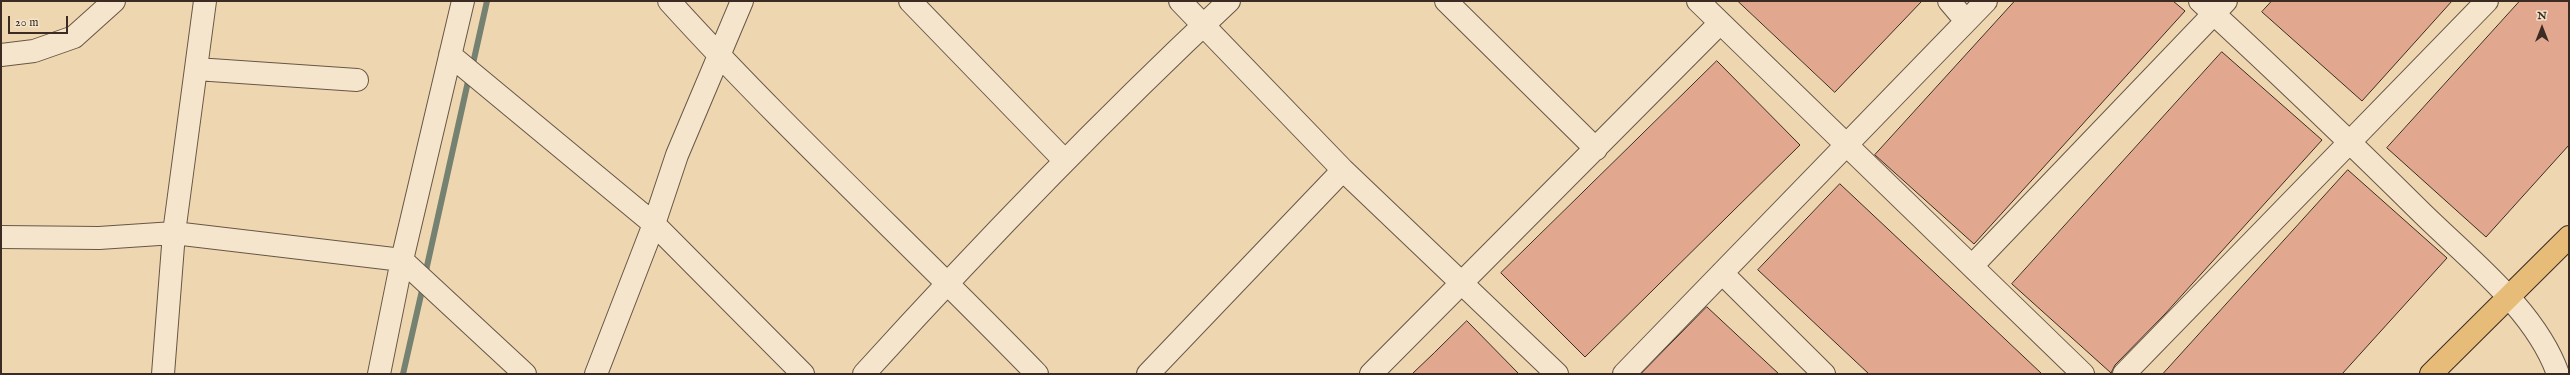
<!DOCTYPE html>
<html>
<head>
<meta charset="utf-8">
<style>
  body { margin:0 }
  #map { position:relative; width:2570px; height:375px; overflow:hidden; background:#eed7b0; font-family:"IM FELL English",serif }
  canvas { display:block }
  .frame { position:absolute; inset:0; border:2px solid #3b2b22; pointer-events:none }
  .north { position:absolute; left:2522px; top:8px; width:40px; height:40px; -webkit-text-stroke:3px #f4e5cc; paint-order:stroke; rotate:0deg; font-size:11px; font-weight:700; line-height:16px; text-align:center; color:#3b2b22 }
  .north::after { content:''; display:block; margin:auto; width:14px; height:18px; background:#3b2b22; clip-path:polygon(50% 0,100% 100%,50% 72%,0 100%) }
  .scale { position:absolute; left:8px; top:16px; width:60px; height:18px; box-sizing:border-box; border:2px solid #3b2b22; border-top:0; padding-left:5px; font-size:12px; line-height:14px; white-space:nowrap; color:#3b2b22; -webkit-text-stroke:3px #f4e5cc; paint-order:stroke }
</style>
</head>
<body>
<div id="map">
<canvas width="2570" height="375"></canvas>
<div class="frame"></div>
<div class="north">N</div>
<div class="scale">20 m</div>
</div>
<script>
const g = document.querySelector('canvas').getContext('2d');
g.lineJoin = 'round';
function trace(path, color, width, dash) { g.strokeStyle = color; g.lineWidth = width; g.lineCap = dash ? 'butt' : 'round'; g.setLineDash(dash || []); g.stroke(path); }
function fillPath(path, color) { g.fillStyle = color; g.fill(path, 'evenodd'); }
const stream = new Path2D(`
  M472,68L487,1
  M425,275L469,77
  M403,374L423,286`);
const building = new Path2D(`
  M1738,1H1922L1835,92Z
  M2015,1H2173L2185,11L1974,244L1875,155Z
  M2272,1H2452L2362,101L2262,12Z
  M2520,1H2569V145L2486,237L2387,148Z
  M2222,52L2322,140L2165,314L2115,365L2111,373L2012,284Z
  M1717,61L1800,145L1585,357L1501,273Z
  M2348,170L2447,258L2342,374H2163Z
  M1840,184L1970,306L2042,374H1869L1758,270Z
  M1707,307L1751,348L1779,374H1641Z
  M1467,321L1519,374H1412L1434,353Z`);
const minor = new Path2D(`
  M669,1C786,130 916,249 1037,374
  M910,1L1065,161
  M1180,1L1343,170L1557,374
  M1446,1L1596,149
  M1698,1L2083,374
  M1949,1L1966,21
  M2200,1C2276,71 2350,142 2423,214C2470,260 2536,311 2558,374
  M1,55L34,51L74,37L114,1
  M450,55L654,224L803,374
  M196,69L357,80
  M1,237L99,238L174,233L402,260L525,374
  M1973,265L2226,1
  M1722,273L1824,374
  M163,374L174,233L205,1
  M379,374L402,260L463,1
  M596,374L654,224L677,155L742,1
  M864,374C981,245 1102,120 1229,1
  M1148,374L1343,170
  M1371,374L1720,23
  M1624,374L1986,1
  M2124,374L2487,1`);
const major = new Path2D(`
  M2431,374L2569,237`);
trace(stream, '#758171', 6);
fillPath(building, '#e2a88f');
trace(building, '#3b2b22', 1);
trace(minor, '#685646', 24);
trace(major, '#3b2b22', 24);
trace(minor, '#f4e5cc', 22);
trace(major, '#e7bc78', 22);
</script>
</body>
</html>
